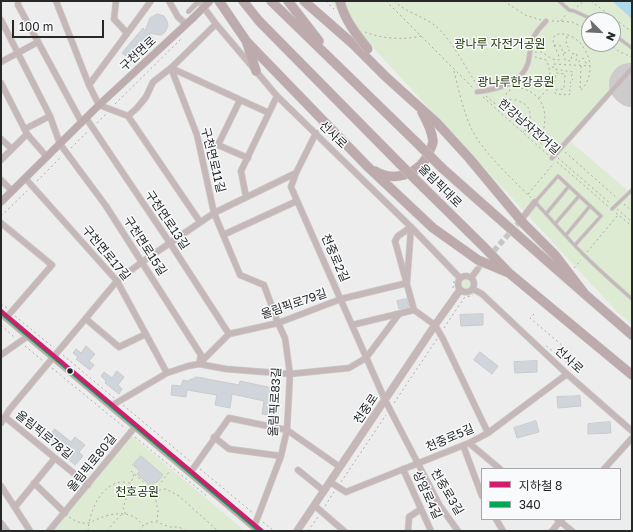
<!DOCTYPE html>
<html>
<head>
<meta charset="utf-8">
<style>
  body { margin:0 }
  #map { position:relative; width:633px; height:532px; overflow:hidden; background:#ededee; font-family:"Golos Text","Noto Sans KR",sans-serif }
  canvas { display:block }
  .frame { position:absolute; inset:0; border:2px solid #262727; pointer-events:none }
  .legend { position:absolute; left:481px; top:468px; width:140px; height:52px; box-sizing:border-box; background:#f9fafc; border:1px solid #a5a6a7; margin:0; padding:5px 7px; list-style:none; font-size:12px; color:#262727 }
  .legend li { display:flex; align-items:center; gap:8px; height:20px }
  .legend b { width:20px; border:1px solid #a5a6a7 }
  .north { position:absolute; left:581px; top:12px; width:40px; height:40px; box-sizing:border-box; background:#f9fafc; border:1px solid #a5a6a7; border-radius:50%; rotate:114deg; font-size:11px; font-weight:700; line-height:16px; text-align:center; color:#262727 }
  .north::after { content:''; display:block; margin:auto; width:14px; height:18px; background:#6c6c6d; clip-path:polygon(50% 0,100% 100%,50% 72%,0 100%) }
  .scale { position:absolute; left:12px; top:20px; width:92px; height:18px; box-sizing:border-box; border:2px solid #262727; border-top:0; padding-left:5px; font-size:12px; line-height:14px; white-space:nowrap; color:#262727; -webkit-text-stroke:3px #f9fafc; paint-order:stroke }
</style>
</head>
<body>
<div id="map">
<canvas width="633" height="532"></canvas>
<div class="frame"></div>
<ul class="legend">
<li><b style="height:5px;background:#d11d70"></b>지하철 8</li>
<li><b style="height:5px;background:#00a651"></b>340</li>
</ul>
<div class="north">N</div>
<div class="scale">100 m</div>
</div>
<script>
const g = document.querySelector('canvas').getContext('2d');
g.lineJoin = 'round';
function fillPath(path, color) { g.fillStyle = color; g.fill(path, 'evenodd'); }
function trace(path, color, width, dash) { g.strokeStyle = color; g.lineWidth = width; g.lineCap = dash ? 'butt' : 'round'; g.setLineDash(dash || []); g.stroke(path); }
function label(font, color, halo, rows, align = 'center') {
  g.font = font + ' "Golos Text","Noto Sans KR",sans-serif'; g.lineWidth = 3; g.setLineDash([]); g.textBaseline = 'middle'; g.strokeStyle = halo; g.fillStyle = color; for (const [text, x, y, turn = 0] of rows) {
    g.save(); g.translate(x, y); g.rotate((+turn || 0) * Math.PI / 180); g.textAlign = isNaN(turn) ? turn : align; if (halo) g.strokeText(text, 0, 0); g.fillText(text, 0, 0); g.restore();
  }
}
const green = new Path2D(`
  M330,1H612L632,19V72L571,142L632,194V324L618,313ZM589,20H613V44H589Z
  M459.5 285a5.5 5.5 0 1 1 11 0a5.5 5.5 0 1 1-11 0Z
  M132,436L245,531H51L67,514Z`);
const water = new Path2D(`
  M612,1H632V19Z`);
const runway = new Path2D(`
  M630,84L632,86`);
const building = new Path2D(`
  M158,14L164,16L167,21L168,26L165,32L161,35L148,33L155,40L134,62L122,53L143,28L145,31L150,18Z
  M407,299L409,307L399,309L397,301Z
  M483,314V325L461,326L460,315Z
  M86,346L95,354L89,361L94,365L90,370L76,359L78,357L73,353L76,349L81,353Z
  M480,352L498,366L492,374L474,360Z
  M537,361V372L515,373L514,362Z
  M117,371L124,377L118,385L122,389L119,394L105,383L106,381L101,376L104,372L112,378Z
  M197,377L239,385L240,381L277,389L272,416L262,414L264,401L232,394L230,408L215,405L217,395L187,390L186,397L171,395L172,385L181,386L183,380L187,381Z
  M580,396L581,406L558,408L557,397Z
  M536,421L539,432L517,438L514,428Z
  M610,422L611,433L588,434V424Z
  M55,429L71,442L75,437L85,445L79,452L83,456L75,465L61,453L64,450L49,437Z
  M141,456L163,475L156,483L155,482L151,486L137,474L140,471L133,465Z`);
const minorTunnel = new Path2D(`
  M477,270L522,219`);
const path = new Path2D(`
  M326,1L334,9
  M386,1L473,88
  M394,1C408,14 428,17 441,31C455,46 466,69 478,86
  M504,1L525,15L541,20
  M591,1L632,32
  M577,7L584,1
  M552,21L572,22L589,30
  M561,21L566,14
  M365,32C382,39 404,40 421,36
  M609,44L620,52L632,57
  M554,45L561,46L565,60L571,61L572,54L576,53L577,55L576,61L578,62L583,58L586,63L589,64
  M535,52H542L552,59L559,60C560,51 549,44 555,35C573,29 589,49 590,66L553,64V68L554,69L573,72L571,78L573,80L570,82L572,85L569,88V90L571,91L569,95L556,94L555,93V90L564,89L565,74L556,73L554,86H551C549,76 551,68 546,60L535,57
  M564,53L568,52L570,49L566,45L567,36
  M581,66L580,90H581C588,83 590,75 590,66
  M454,71C459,91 463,111 472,130C485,155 512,178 531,198
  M516,87C541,91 549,109 543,132C538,135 534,133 531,128C529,116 534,106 518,101C514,99 509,100 505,98L507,92Z
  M486,96L494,103L509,107L521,118L525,130L551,152
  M483,97L548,155
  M539,98L551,86
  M115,104L181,39
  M97,123L106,114
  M523,132L530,126
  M71,148L87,132
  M565,152L617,198
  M558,158L610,203
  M557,162L609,207
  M37,181L61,157
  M528,194L554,163
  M624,204L632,211
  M617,209L632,222
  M616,213L632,226
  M1,216L27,191
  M587,252L618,215
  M574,268L581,260
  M453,288L454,281
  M1,304L7,308
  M534,314L530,318L578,359L572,367L544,344
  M15,316L54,348
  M1,325L15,338
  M444,328L464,298L473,295
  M25,346L43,361
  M63,355L114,398
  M52,368L125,428
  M394,403L437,339
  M123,405L191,462
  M135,437L208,497
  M200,469L253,513
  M131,471L154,491L158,511L157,521
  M341,482L386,415
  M155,490L169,472
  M154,491L166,489L179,496L218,531
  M325,506L334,492
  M125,514V511L123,508L134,474
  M69,517C75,521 81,524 87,523C91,523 94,520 98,519C113,512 134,510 143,526L150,522H157L169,527H179L186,531
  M263,522L274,531
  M88,531C89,513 100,485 121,482C124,482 128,483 130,483
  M107,531L116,520L122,514
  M139,531L143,527
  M308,531L318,517`);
const service = new Path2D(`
  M559,1L569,10L574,11L594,20
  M613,34L632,48
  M612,209L632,190
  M546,214L569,186
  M555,224L579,196
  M566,235L590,206
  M575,245L601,216L558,176L535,202C552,220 567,238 584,255C599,270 616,285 632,299`);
const pedestrian = new Path2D(`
  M477,92C497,89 521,85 528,63C530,55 530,46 533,39C535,32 542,26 546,21
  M552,158L632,68`);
const minor = new Path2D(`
  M18,1V5L82,123
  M56,1L89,85L99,105L128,116L137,108L146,97L153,82L171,68L216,24
  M116,1L114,19L127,33
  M169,1L178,17L186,24
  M199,1L216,24L277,96L411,227L460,278
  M1,20L50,116L60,144L106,206L201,355L199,364
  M1,62L38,42
  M171,68L197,135L214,213L240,275L264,285L278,323L285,338L290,374L287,430L281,456L254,527
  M171,68L269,113
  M1,83L27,134L47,157
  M89,85L151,1
  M240,100L218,145L248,158
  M128,116L200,222
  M86,118L170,243L229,334
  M25,129L50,116
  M316,133L296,173L291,187L385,400L440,506L458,531
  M1,139L12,149
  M1,160L27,134
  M25,178L117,281L167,373
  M1,180L12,191
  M246,197L241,171L277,96
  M524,216L535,202
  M1,223L52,265L6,318
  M411,227L398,236L395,241L414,310L435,325L443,339L488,433
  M223,235L297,201
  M458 284a8 8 0 1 1 16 0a8 8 0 1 1-16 0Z
  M471,278L477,270
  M473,289L482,294L567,374L632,431
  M86,319L119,347L146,334
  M352,325L414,310
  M1,355L28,336
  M199,364L229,334L278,323L341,299L407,283L411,227
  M111,406L167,373L188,366L199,364L226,369L290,374L349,368L366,358L399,314
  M5,417L88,485
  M1,423L10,409L117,281L142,262L214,213L296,173
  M214,437L229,449L281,456
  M469,443L500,469
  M463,445L482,496
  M403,469L431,531
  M604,469L632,438
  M298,470L324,491
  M190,473L229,418L287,430L340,467
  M330,482L346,492L469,443L488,433L567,374
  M34,483L65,513
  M1,486L30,531
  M315,506L344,531
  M15,507L55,458
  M496,519L503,531
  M557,519L572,531
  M1,523L7,531
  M49,531L135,427
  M408,531L409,517L421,509
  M552,531L562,519`);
const tertiary = new Path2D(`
  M297,531L435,325L460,290`);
const secondary = new Path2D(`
  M1,202L99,105L193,18
  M1,313L259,531`);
const trunk = new Path2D(`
  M219,1L247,42L367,166L433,228L478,260L509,273
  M243,1L259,21L400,164
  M271,1L416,142
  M288,1L319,41
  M304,1L353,44L386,77L437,123L469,158L524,224L555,255L584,293
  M247,43L256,71
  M442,168C505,224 568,280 632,335
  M375,171C395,183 419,174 429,153C430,149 433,145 433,141C432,131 427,121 422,112
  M424,188L483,246L509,273L632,375`);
const pathBridge = new Path2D(`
  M216,5L220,1`);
const pedestrianBridge = new Path2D(`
  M188,12L199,1`);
const secondaryBridge = new Path2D(`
  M193,18L210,1`);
const trunkBridge = new Path2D(`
  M340,1C344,19 356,34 368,49
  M416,142L442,168
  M400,164L424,188`);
const bus1 = new Path2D(`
  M1,313L259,531`);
const metro1 = new Path2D(`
  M1,311L262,531`);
const markers = [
  [70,371,3.5,"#262727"]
];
const parkNames = [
  ["광나루 자전거공원",500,44],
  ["광나루한강공원",516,82],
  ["천호공원",137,492]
];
const streetNames = [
  ["구천면로",138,54,-43],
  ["한강남자전거길",529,127,41],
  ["선사로",333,135,44],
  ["구천면로11길",213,160,76],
  ["올림픽대로",440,186,45],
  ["구천면로13길",167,220,56],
  ["구천면로15길",145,246,57],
  ["구천면로17길",106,253,50],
  ["천중로2길",335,258,66],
  ["올림픽로79길",294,304,-19],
  ["선사로",569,360,43],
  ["올림픽로83길",275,402,-87],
  ["천중로",366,409,-56],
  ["올림픽로78길",44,435,39],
  ["천중로5길",450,438,-23],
  ["올림픽로80길",92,463,-51],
  ["천중로3길",447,492,59],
  ["상암로4길",427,495,65]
];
fillPath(green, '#ddebd3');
fillPath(water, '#afd9ec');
trace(runway, '#cfcacb', 42);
fillPath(building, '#d0d5db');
trace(building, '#cacacb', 1);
trace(minorTunnel, '#c5c5c6', 5.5, [5.5, 3]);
trace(service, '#c9c9ca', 4);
trace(pedestrian, '#c9c9ca', 5.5);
trace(minor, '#c9c9ca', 7);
trace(tertiary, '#c9c9ca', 8);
trace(secondary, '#c9c9ca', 8);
trace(trunk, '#c9c9ca', 10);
trace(path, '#b4abac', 1, [2, 3]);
trace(service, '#c6b7b8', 2.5);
trace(pedestrian, '#c6b7b8', 4);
trace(minor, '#c6b7b8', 5.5);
trace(tertiary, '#c6b7b8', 7);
trace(secondary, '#bdacad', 7);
trace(trunk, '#bcaaac', 9);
trace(pedestrianBridge, '#c9c9ca', 5.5, []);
trace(secondaryBridge, '#c9c9ca', 8, []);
trace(trunkBridge, '#c9c9ca', 10, []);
trace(pathBridge, '#b4abac', 1, [2, 3]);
trace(pedestrianBridge, '#c6b7b8', 4);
trace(secondaryBridge, '#bdacad', 7);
trace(trunkBridge, '#bcaaac', 9);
trace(bus1, '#00a651', 3);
trace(metro1, '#d11d70', 4);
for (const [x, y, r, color] of markers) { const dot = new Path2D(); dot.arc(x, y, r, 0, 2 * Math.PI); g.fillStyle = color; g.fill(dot); trace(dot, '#f9fafc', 1.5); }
label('12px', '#203904', '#f9fafc', parkNames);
label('12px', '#262727', '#f9fafc', streetNames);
</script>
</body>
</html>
